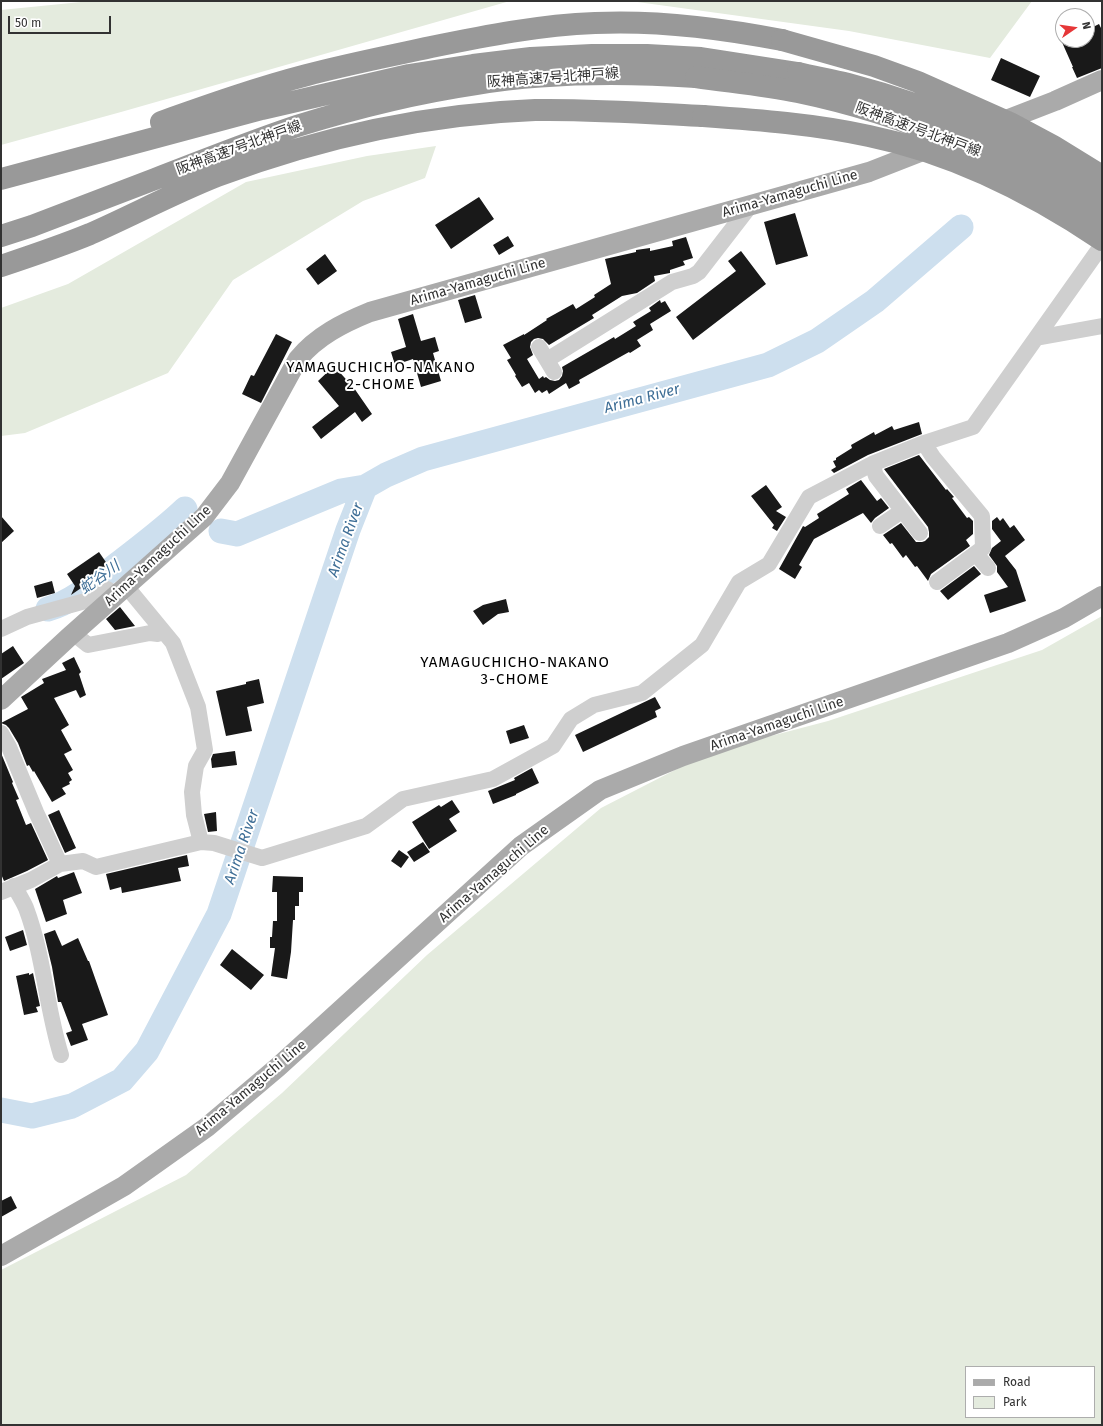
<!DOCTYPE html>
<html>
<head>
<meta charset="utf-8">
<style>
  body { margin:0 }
  #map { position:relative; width:1103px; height:1426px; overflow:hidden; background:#fff; font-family:"Fira Sans",sans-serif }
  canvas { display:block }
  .frame { position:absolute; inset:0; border:2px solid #323232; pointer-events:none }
  .legend { position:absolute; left:965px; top:1366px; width:130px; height:52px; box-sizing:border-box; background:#fff; border:1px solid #adadad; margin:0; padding:5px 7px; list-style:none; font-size:12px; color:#323232 }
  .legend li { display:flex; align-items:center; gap:8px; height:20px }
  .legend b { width:20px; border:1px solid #adadad }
  .north { position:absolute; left:1055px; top:8px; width:40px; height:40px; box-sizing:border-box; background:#fff; border:1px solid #adadad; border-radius:50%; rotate:77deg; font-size:11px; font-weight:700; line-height:16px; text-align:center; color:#323232 }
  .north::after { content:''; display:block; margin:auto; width:14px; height:18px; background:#e63738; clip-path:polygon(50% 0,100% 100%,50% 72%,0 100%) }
  .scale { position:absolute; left:8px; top:16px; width:103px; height:18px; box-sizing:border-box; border:2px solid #323232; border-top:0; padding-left:5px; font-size:12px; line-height:14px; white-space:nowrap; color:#323232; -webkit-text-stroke:3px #fff; paint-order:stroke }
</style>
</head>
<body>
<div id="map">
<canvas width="1103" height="1426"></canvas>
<div class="frame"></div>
<ul class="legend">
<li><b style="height:5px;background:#aaa"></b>Road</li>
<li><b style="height:11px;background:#e4ebde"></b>Park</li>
</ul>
<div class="north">N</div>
<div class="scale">50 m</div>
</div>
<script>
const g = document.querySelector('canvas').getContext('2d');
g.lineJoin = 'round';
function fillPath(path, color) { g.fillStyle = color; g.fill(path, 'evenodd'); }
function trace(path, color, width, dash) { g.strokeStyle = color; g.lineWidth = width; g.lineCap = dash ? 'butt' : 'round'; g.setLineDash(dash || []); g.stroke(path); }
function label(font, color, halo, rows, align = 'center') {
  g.font = font + ' "Fira Sans","Noto Sans JP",sans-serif'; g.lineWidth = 4; g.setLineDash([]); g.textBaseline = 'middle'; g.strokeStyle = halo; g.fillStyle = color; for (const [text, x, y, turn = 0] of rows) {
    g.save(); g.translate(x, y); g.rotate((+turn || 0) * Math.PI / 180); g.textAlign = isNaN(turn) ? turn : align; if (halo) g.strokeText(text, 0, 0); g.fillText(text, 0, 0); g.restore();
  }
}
const green = new Path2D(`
  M91,1H510L121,112L1,145V10Z
  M630,1H1032L990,58L849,31Z
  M436,146L425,178L363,201L233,280L168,373L25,433L1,436V308L68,284L246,182L367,156Z
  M1102,616V1425H1V1270L186,1175L282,1093L427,955L601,808L710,752L828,721L1042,650ZM966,1367H1094V1417H966Z`);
const river = new Path2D(`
  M221,531L237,534L341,491L365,487
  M48,609C75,601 96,581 118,564C141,546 164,529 185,509
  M1,1110L32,1116L72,1106L122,1080L147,1051L219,914L348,530L365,487L386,475L423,459L768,365L817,341L875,301L961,227`);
const building = new Path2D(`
  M1099,24L1102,30V68L1077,78L1072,67H1073L1061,40H1087V30Z
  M1001,58L1040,76L1030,97L991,80Z
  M479,197L494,219L451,249L435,225Z
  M795,213L808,256L776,265L764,222Z
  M508,236L514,246L499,255L493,245Z
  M686,237L693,258L683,261L685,265L670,270V273L654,276L655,281L637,293L622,296L592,315L594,318L549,345L543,339L538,338L534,339L531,342L530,347L533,355L527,359L539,379L543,376L544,378L546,377L550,380L555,381L559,380L562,376L563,371L562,367L614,337L615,339L636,326L633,322L651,311L649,308L660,300L661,303L665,301L671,311L650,324L653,330L637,340L641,346L630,353L629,352L579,380L580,383L569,389L566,383L549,394L547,390L542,393L539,390L535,393L529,383L522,387L515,376L516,375L507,360L511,358L503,345L524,334V335L547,320L546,319L573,304L576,309L595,297L594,295L611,284L605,259L636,252V250L650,248V251L673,246L672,241Z
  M741,251L766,284L693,340L676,317L736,271L728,261Z
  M325,254L337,271L318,285L306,269Z
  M475,295L482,318L465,323L458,300Z
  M413,314L421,341L435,337L439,351L433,353L441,381L421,387L413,359L395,365L391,352L406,347L398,319Z
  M276,334L292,342L261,403L242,394L251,375L254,376Z
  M334,366L354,388L372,414L362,422L355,412L321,439L312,427L339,406L318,381Z
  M919,422L922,434L868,455L834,473L831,470L836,467L833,461L836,460V458L852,448L851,445L874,432L875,435L892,426L894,430Z
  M919,455L946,490L947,489L954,497L952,498L967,518L969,517L973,521V534L966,540L970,546L931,574L928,581L917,566L915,567L906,555L903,558L892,543L890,544L883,535L901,523L916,542H922L925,541L929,537V532L928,527L884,469Z
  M861,480L877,501L881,498L889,508L875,518L871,523L863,513L814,539L799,565L802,567L795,579L779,569L803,526L805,527L819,518L817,514L849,494L846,489Z
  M766,485L782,507L776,511L786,517L777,531L772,528L774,525L751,496Z
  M1,516L14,531L1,543Z
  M997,517L1000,521L1003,518L1010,528L1014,525L1025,540L1005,556L1016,570L1026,601L990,613L984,595L1008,587L997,572V566L989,555L992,548L1001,541L992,529V521Z
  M99,552L110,568L71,595L75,586L67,574Z
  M974,566L981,574L948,600L940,591Z
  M52,581L55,593L37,598L34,586Z
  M506,599L509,612L498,614L483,625L473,611L483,605Z
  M120,607L135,626L115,630L106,619Z
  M13,646L24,663L1,679V654Z
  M74,657L81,672L79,674L86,695L80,698L76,690L54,698L69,725L61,730L72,750L64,754L73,770L68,773L72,780L69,782L70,784L62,788L66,794L52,802L34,771L33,772L29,765L27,766L18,743L9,728L6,725L1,723L28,709L21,697L44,683L42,679L66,670L62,663Z
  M259,679L264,703L247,707L252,731L226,736L216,691L246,684V682Z
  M655,697L661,708L655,711L657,717L583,752L575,735Z
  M524,725L529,738L510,744L506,731Z
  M235,751L237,765L212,768L211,759L213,754Z
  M1,753L13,782L12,783L19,799L16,800L26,825L31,823L48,860L27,871L4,881L1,874Z
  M532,768L539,783L516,794V795L493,804L488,791L515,780L514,778Z
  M452,800L460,812L449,819L457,831L429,849L412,822L439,805L441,807Z
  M59,810L76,848L65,853L48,815Z
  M216,812L217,831L208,832L204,814Z
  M423,842L430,852L414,862L407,852Z
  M399,850L409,857L401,868L391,861Z
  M187,855L189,866L178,868L181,881L122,893L121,887L110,890L106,874Z
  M74,872L82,893L63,900L67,914L46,922L35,889L57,876L58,878Z
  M273,876L303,877V892H299V906H295V920H293L291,952L287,979L271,976L275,948H270V937H272L273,921H277V892H272Z
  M23,930L27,945L10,951L5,937Z
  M55,930L62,946L78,938L88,961H89L108,1015L82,1024L88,1040L71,1046L66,1033L72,1031L61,1002H58L52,967L44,934Z
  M232,949L264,975L251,990L220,965Z
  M29,973V975L33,973L40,1006L36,1007L38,1012L24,1015L16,976Z
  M11,1196L17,1208L1,1217V1201Z`);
const minor = new Path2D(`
  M1036,338L1102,326
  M539,347L554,372
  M547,360L672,282L693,276L699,272L750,206
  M924,443L933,457L982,516L983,548L937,582
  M872,464L876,476L920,533
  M880,526L902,511
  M976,554L988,568
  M126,586L173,643L198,707L205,750L196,766L192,792L194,815L201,842
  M1,629L27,617L89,600L107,589L116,595
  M73,633L88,645L150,633L158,634L163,631
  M1,733L9,747L36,812L60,864
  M14,886C18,893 23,901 26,908C44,956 46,1007 61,1055
  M1,892L31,880L60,864L83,861L96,867L201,842L214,843L262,858L366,826L403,799L493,779L553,746L571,719L594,705L642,693L702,645L739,582L769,564L809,497L872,464L924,443L973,427L1102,245`);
const major = new Path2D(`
  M993,125L1055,101L1102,80
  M1,700L69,637L204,517L230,483L298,359C317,336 343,323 370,312L869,172L933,147
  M1,1256L124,1186L207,1127L278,1067L521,846L600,790L683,756L1008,643L1064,618L1102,596`);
const highway = new Path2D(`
  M161,122C209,105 257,88 307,75C348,64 390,56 431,47C485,36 540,25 595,23C658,20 720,28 782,40
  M1,179L262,109L409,75L473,65L531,58L592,55H647L701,58L798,73
  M1,236L32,226C73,210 114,195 155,179C202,161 249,142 297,126C355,108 415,93 476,84C549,72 622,72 696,77
  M1,266C31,256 61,246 90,234C133,215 174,193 217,176C319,138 426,114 535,110C591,109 647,113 703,116`);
const highwayBridge = new Path2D(`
  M782,40L874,66L918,82L1010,123L1053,146L1102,176
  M798,73C815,77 832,80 848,84C936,107 1027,146 1102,195
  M696,77C730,82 765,85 798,92C904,114 1012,159 1102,219
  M703,116C759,120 814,124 869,136C952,153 1032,193 1102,240`);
const streetNames = [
  ["阪神高速7号北神戸線",553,78,-4],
  ["阪神高速7号北神戸線",918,130,20],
  ["阪神高速7号北神戸線",239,148,-20],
  ["Arima-Yamaguchi Line",790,194,-16],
  ["Arima-Yamaguchi Line",478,282,-16],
  ["Arima-Yamaguchi Line",158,556,-43],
  ["Arima-Yamaguchi Line",777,724,-19],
  ["Arima-Yamaguchi Line",494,874,-41],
  ["Arima-Yamaguchi Line",251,1088,-40]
];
const neighbourhoodNames = [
  ["YAMAGUCHICHO-NAKANO",381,368],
  ["2-CHOME",381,385],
  ["YAMAGUCHICHO-NAKANO",515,663],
  ["3-CHOME",515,680]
];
const waterNames = [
  ["Arima River",642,399,-15],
  ["Arima River",346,540,-70],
  ["蛇谷川",100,578,-36],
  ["Arima River",242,847,-71]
];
fillPath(green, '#e4ebde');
trace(river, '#cddfee', 25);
fillPath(building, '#191919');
trace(minor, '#cfcfcf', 16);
trace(major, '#aaa', 20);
trace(highway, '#999', 22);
trace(highwayBridge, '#999', 22);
label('14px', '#323232', '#fff', streetNames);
g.letterSpacing = '1px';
label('15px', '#000', '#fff', neighbourhoodNames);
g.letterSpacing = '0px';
label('italic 15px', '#3e6e96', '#fff', waterNames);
</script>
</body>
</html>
